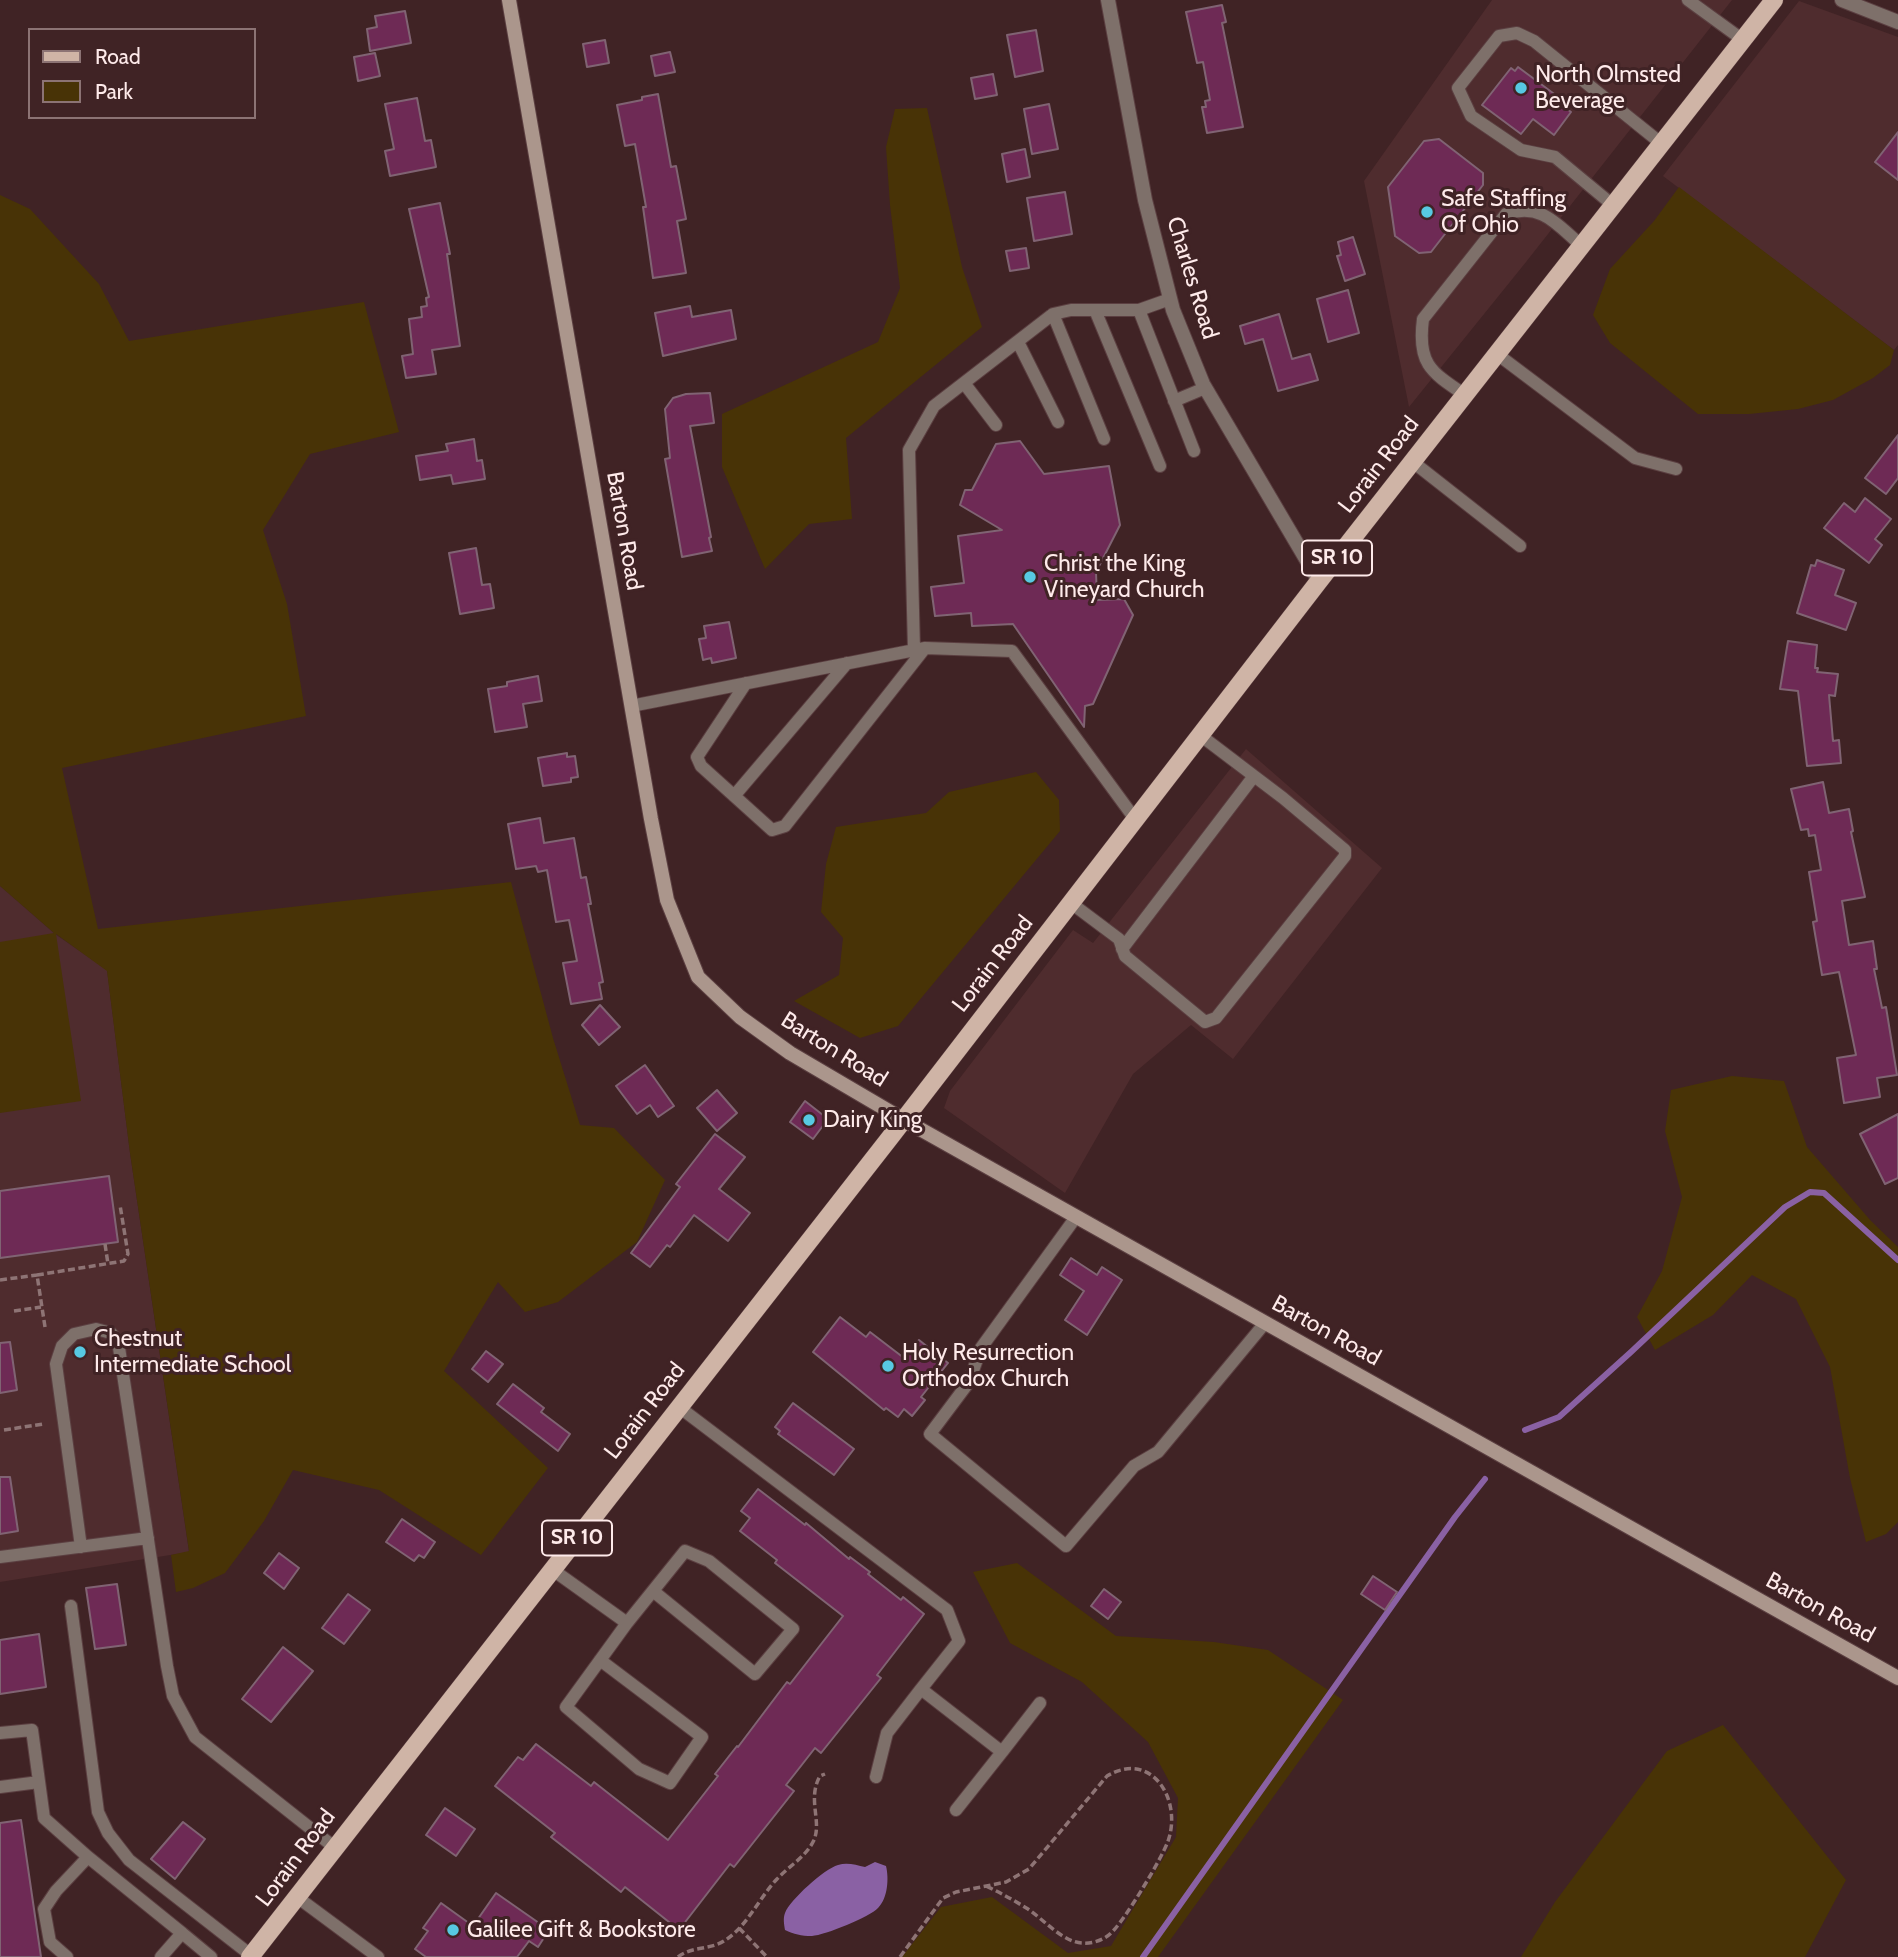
<!DOCTYPE html>
<html>
<head>
<meta charset="utf-8">
<style>
  body { margin:0 }
  #map { position:relative; width:1898px; height:1957px; overflow:hidden; background:#402325; font-family:Cabin,sans-serif }
  canvas { display:block }
  .legend { position:absolute; left:28px; top:28px; width:228px; height:91px; box-sizing:border-box; background:#402325; border:2px solid #8c7374; margin:0; padding:9px 12px; list-style:none; font-size:21px; color:#feeaea }
  .legend li { display:flex; align-items:center; gap:14px; height:35px }
  .legend b { width:35px; border:2px solid #8c7374 }
</style>
</head>
<body>
<div id="map">
<canvas width="1898" height="1957"></canvas>
<ul class="legend">
<li><b style="height:9px;background:#cfb4a6"></b>Road</li>
<li><b style="height:19px;background:#483306"></b>Park</li>
</ul>
</div>
<script>
const g = document.querySelector('canvas').getContext('2d');
g.lineJoin = 'round';
function fillPath(path, color) { g.fillStyle = color; g.fill(path, 'evenodd'); }
function trace(path, color, width, dash) { g.strokeStyle = color; g.lineWidth = width; g.lineCap = dash ? 'butt' : 'round'; g.setLineDash(dash || []); g.stroke(path); }
function label(font, color, halo, rows, align = 'center') {
  g.font = font + ' Cabin,sans-serif'; g.lineWidth = 6; g.setLineDash([]); g.textBaseline = 'middle'; g.strokeStyle = halo; g.fillStyle = color; for (const [text, x, y, turn = 0] of rows) {
    g.save(); g.translate(x, y); g.rotate((+turn || 0) * Math.PI / 180); g.textAlign = isNaN(turn) ? turn : align; if (halo) g.strokeText(text, 0, 0); g.fillText(text, 0, 0); g.restore();
  }
}
const built = new Path2D(`
  M1492,0H1732L1526,262L1409,407L1364,181Z
  M1799,1L1898,37V345L1894,350L1663,176Z
  M1246,749L1382,868L1233,1059L1191,1025L1133,1074L1065,1193L944,1108L950,1091L1073,930L1093,943Z
  M0,886L55,934L107,970L130,1153L189,1552L0,1582Z`);
const green = new Path2D(`
  M927,108L962,267L982,327L846,438L852,519L809,524L765,569L722,467V414L878,342L900,288L890,205L886,147L895,109Z
  M1679,187L1894,350L1890,365L1873,378L1833,400L1798,409L1749,414H1698L1610,343L1593,315L1610,269L1654,221Z
  M0,195L30,209L99,284L129,341L364,302L399,432L310,454L263,530L287,604L306,716L62,768L98,929L511,882L553,1038L580,1125L614,1128L665,1180L637,1242L558,1302L525,1312L498,1282L444,1371L548,1468L481,1555L379,1490L293,1470L264,1521L225,1573L193,1588L176,1592L171,1555L189,1551L130,1153L107,971L56,934L81,1101L0,1113V942L54,933L0,886Z
  M1036,772L1059,800L1060,831L898,1026L860,1038L794,1001L839,975L843,938L821,912L826,864L836,827L926,813L949,792Z
  M1732,1076L1784,1081L1807,1147L1871,1221L1898,1247V1522L1886,1534L1866,1542L1850,1478L1830,1367L1796,1299L1752,1275L1713,1315L1655,1350L1637,1317L1662,1271L1682,1197L1665,1131L1671,1090Z
  M1017,1563L1116,1636L1214,1642L1268,1650L1343,1700L1158,1957H902L941,1907L992,1897L1068,1953L1111,1946L1176,1837L1178,1798L1148,1742L1082,1682L1010,1643L973,1572Z
  M1723,1725L1846,1880L1805,1957H1521L1555,1902L1667,1751Z`);
const water = new Path2D(`
  M875,1862L886,1866C889,1878 888,1898 878,1908C870,1917 825,1935 812,1936C801,1936 794,1934 785,1930C784,1924 783,1918 785,1913C790,1900 824,1869 838,1865C847,1862 856,1865 865,1867Z`);
const stream = new Path2D(`
  M1525,1430L1559,1417L1631,1352L1785,1207L1810,1192L1824,1193L1898,1260
  M1143,1957L1455,1517L1485,1479`);
const building = new Path2D(`
  M1222,5L1226,22L1222,23L1243,127L1207,133L1202,107H1206L1205,101L1210,100L1203,62L1197,63L1186,12Z
  M405,11L411,43L370,51L367,29L377,27L375,16Z
  M1036,30L1043,71L1015,77L1007,35Z
  M605,40L609,63L587,67L583,44Z
  M670,52L675,72L655,76L651,56Z
  M375,53L380,76L358,81L354,57Z
  M1518,67L1569,105L1567,109L1571,112L1554,135L1533,119L1521,134L1482,105L1511,68L1515,71Z
  M993,74L997,95L975,99L971,78Z
  M658,94L671,167L676,166L686,219L677,221L686,273L653,278L643,207H646L635,144L625,146L617,105L642,100V97Z
  M417,98L425,141L431,140L436,167L390,176L385,151L394,149L385,104Z
  M1049,104L1058,149L1032,154L1024,109Z
  M1898,132V180L1875,162Z
  M1439,139L1483,173V185L1431,252L1419,253L1395,236L1388,187L1424,141Z
  M1025,149L1030,177L1007,182L1002,154Z
  M1065,192L1072,234L1034,241L1027,198Z
  M440,203L450,254H447L460,346L432,350L436,374L406,378L402,356L413,354L409,319L422,317L421,307L427,306L426,298L429,297L409,209Z
  M1353,237L1365,274L1345,281L1337,256L1341,255L1338,242Z
  M1026,248L1029,268L1010,271L1006,251Z
  M1348,290L1359,333L1328,342L1317,299Z
  M690,306L692,317L731,310L736,339L663,356L655,313Z
  M1279,314L1292,359L1310,354L1318,380L1278,391L1263,339L1245,344L1240,326Z
  M710,393L714,423L690,426L711,537L709,538L712,551L682,557L665,459L670,458L665,409L673,398L686,394Z
  M1898,435V478L1886,494L1865,478Z
  M474,439L477,461L482,460L485,479L453,484L451,475L420,480L416,456L448,451L446,444Z
  M1020,441L1044,474L1109,466L1120,525L1096,572L1097,600L1124,599L1133,615L1093,704L1085,706L1084,727L1013,624L972,626L971,613L935,616L931,587L964,583L958,536L1002,530L960,505L965,490H972L996,444Z
  M1865,498L1891,519L1875,539L1882,545L1869,563L1824,528L1844,503L1855,512Z
  M476,548L482,585L490,584L494,608L460,614L449,553Z
  M1817,560L1844,570L1835,595L1856,603L1846,630L1797,613L1811,565L1815,566Z
  M729,622L736,658L712,663L711,658L703,660L699,639L706,638L704,626Z
  M1788,641L1817,645L1815,668H1818L1817,672L1838,674L1835,696L1829,695L1833,741L1839,740L1841,763L1807,766L1798,691L1780,689Z
  M538,676L542,701L523,704L527,727L495,732L488,689L507,686V682Z
  M567,753V757L575,756L578,777L571,778V782L543,786L538,758Z
  M1823,782L1829,813L1849,809L1853,831L1851,832L1865,897L1842,901L1849,945L1873,941L1877,969H1874L1882,1008L1886,1007L1897,1075L1877,1078L1880,1097L1844,1103L1837,1058L1856,1055L1839,972L1822,975L1813,922L1817,921L1809,872L1821,870L1815,835L1809,836L1808,829L1801,830L1791,789Z
  M540,818L544,843L574,838L581,878L586,877L591,904H588L603,982L599,983L602,999L571,1004L563,963L577,961L569,920L556,922L547,870L538,872L536,866L516,869L508,824Z
  M600,1005L620,1027L599,1045L582,1025Z
  M645,1065L674,1106L658,1117L650,1105L637,1114L616,1086Z
  M717,1090L737,1113L717,1131L697,1108Z
  M805,1101L828,1119L813,1139L790,1122Z
  M1898,1114V1178L1885,1184L1860,1134Z
  M715,1134L745,1157L719,1189L750,1213L728,1241L694,1215L670,1247L667,1245L650,1267L631,1253L680,1187L676,1184Z
  M109,1176L118,1242L0,1258V1191Z
  M1071,1258L1097,1275L1102,1267L1122,1280L1087,1335L1065,1320L1084,1291L1060,1275Z
  M840,1317L866,1337L870,1332L904,1358L919,1340L948,1363L921,1397L925,1400L912,1416L904,1409L898,1417L886,1408L884,1410L813,1352Z
  M10,1342L17,1390L0,1393V1343Z
  M486,1351L503,1364L488,1382L472,1369Z
  M513,1384L544,1408L541,1412L570,1434L558,1451L497,1404Z
  M793,1403L854,1449L834,1475L778,1434L780,1431L775,1427Z
  M0,1477H10L18,1531L0,1534Z
  M758,1489L805,1525L806,1523L849,1559L850,1557L870,1572L868,1574L901,1600L903,1597L924,1614L877,1675L881,1678L821,1753L815,1748L786,1785L794,1791L734,1867L730,1864L679,1930L625,1887L621,1892L592,1869L551,1837L555,1833L495,1786L518,1757L523,1760L536,1744L591,1786L594,1782L668,1840L718,1776L715,1774L737,1746L738,1747L787,1682L790,1684L843,1616L775,1563L777,1560L740,1531L750,1518L741,1511Z
  M402,1519L435,1542L424,1558L419,1555L414,1561L386,1542Z
  M279,1553L299,1568L284,1589L264,1573Z
  M1373,1576L1397,1592L1385,1610L1361,1594Z
  M117,1584L126,1645L95,1649L86,1588Z
  M1104,1589L1121,1602L1108,1619L1091,1606Z
  M348,1594L370,1610L344,1644L322,1628Z
  M39,1634L46,1687L0,1694V1640Z
  M283,1647L313,1671L271,1722L242,1699Z
  M445,1808L475,1829L456,1856L426,1835Z
  M21,1820L41,1957H0V1823Z
  M183,1822L205,1839L175,1879L151,1859Z
  M496,1893L549,1930L538,1947L529,1941L517,1957H426L415,1949L428,1931L423,1928L441,1903L473,1926Z`);
const path = new Path2D(`
  M105,1244L108,1264
  M0,1280L37,1275
  M14,1311L41,1307
  M45,1327L37,1275L124,1261L128,1254L120,1205
  M4,1430L43,1424
  M739,1928L767,1957
  M678,1957C692,1946 710,1950 724,1941C747,1927 759,1898 777,1879C789,1866 806,1857 814,1840C822,1821 807,1799 820,1776L825,1774
  M900,1957L943,1898L956,1892L1006,1882L1029,1869L1107,1776C1151,1750 1181,1798 1169,1838C1165,1854 1123,1923 1111,1933C1104,1940 1092,1944 1082,1943C1063,1942 1044,1920 1028,1909C1015,1901 1001,1893 986,1886`);
const lane = new Path2D(`
  M1688,0L1743,40
  M1614,206L1555,157L1521,150L1471,116L1458,88L1499,36L1517,33L1534,41L1662,144
  M1095,310L1160,466
  M1139,310L1170,299
  M1053,314L1104,439
  M1018,342L1058,422
  M1497,354L1635,458L1676,469
  M964,383L996,425
  M1465,395C1431,372 1417,364 1423,319L1506,214C1542,202 1557,225 1582,246
  M1174,401L1205,388
  M1413,462L1520,546
  M914,650L909,450L934,406L1053,314L1071,310H1139L1194,451
  M746,683L697,757L701,766L772,830L785,826L925,648
  M631,706L925,648L1012,651L1135,819
  M734,796L847,663
  M1071,903L1119,939L1125,956L1205,1022L1216,1018L1345,856V850L1283,798L1200,735
  M1122,949L1254,776
  M1076,1217L981,1348L969,1382L930,1434L1066,1546L1134,1466L1158,1452L1265,1323
  M679,1407L947,1610L959,1641L921,1689L1002,1752L1040,1703
  M81,1547L56,1364L62,1346L74,1334L96,1329L111,1333L118,1341L167,1666L173,1696L195,1737L334,1847
  M0,1557L148,1538
  M553,1570L627,1623L685,1551L709,1561L793,1629L755,1674L653,1591
  M71,1606L98,1812L108,1833L129,1860L252,1956
  M600,1660L702,1737L670,1783L639,1769L566,1707L627,1623
  M0,1733L32,1730L44,1818L88,1857
  M876,1777L887,1733L921,1689
  M0,1787L39,1782
  M956,1810L1002,1752
  M297,1897L378,1957
  M67,1957L50,1942L44,1909L56,1891L88,1857L182,1933
  M161,1957L182,1933L211,1957`);
const street = new Path2D(`
  M1108,0L1145,200L1173,310L1203,384L1319,581
  M1842,0L1898,22`);
const secondary = new Path2D(`
  M509,0L651,819L667,900L698,977L740,1017L790,1053L904,1120L1898,1678`);
const primary = new Path2D(`
  M250,1957L892,1135L1319,581L1774,0`);
const markers = [
  [1521,88,7,"#57c9e2"],
  [1427,212,7,"#57c9e2"],
  [1030,577,7,"#57c9e2"],
  [809,1120,7,"#57c9e2"],
  [80,1352,7,"#57c9e2"],
  [888,1366,7,"#57c9e2"],
  [453,1930,7,"#57c9e2"]
];
const shields = [
  [1337,558,70],
  [577,1538,70]
];
const shieldNames = [
  ["SR 10",1337,558],
  ["SR 10",577,1538]
];
const poiNames = [
  ["North Olmsted",1535,75],
  ["Beverage",1535,101],
  ["Safe Staffing",1441,199],
  ["Of Ohio",1441,225],
  ["Christ the King",1044,564],
  ["Vineyard Church",1044,590],
  ["Dairy King",823,1120],
  ["Chestnut",94,1339],
  ["Intermediate School",94,1365],
  ["Holy Resurrection",902,1353],
  ["Orthodox Church",902,1379],
  ["Galilee Gift & Bookstore",467,1930]
];
const streetNames = [
  ["Charles Road",1192,278,73],
  ["Lorain Road",1379,465,-52],
  ["Barton Road",624,531,80],
  ["Lorain Road",993,964,-52],
  ["Barton Road",834,1050,32],
  ["Barton Road",1326,1331,29],
  ["Lorain Road",645,1411,-52],
  ["Barton Road",1820,1608,29],
  ["Lorain Road",296,1858,-53]
];
fillPath(built, '#4f2c2e');
fillPath(green, '#483306');
fillPath(water, '#8a61a4');
trace(stream, '#8a61a4', 6);
fillPath(building, '#6e2a55');
trace(building, '#806373', 2);
trace(lane, '#5b3f41', 14);
trace(street, '#5b3f41', 16);
trace(secondary, '#5b3f41', 16);
trace(primary, '#5b3f41', 19);
trace(path, '#8e7475', 3.5, [7, 3.5]);
trace(lane, '#7e706a', 12);
trace(street, '#7e706a', 14);
trace(secondary, '#ab968c', 14);
trace(primary, '#cfb4a6', 18);
for (const [x, y, r, color] of markers) { const dot = new Path2D(); dot.arc(x, y, r, 0, 2 * Math.PI); g.fillStyle = color; g.fill(dot); trace(dot, '#402325', 2.5); }
for (const [x, y, w] of shields) { const box = new Path2D(); box.roundRect(x - w / 2, y - 17.5, w, 35, 5); g.fillStyle = '#402325'; g.fill(box); trace(box, '#feeaea', 2); }
label('bold 21px', '#feeaea', null, shieldNames);
label('23px', '#feeaea', '#402325', poiNames, 'left');
label('23px', '#feeaea', '#402325', streetNames);
</script>
</body>
</html>
